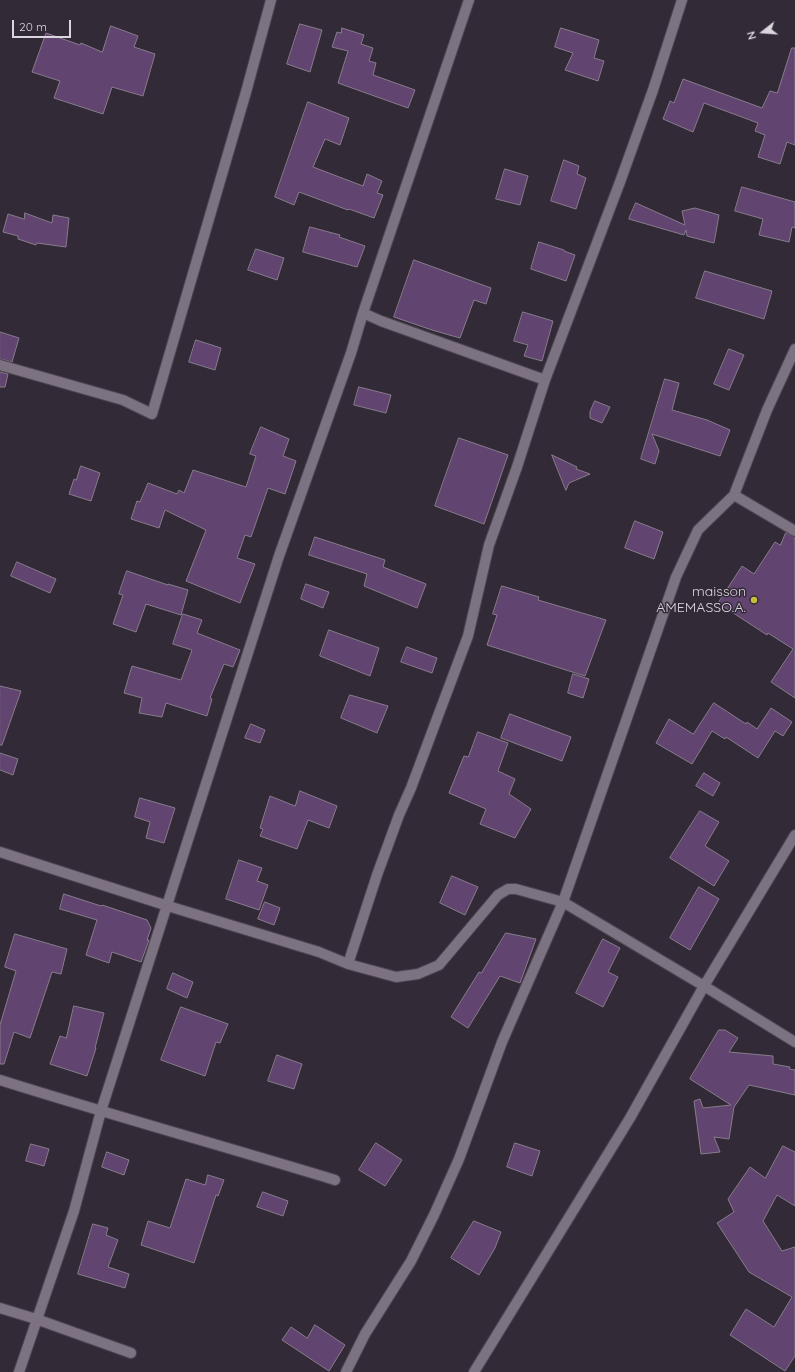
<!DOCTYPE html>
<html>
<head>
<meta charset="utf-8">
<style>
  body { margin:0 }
  #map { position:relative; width:795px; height:1372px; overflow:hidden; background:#332a37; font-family:Quicksand,sans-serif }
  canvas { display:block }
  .north { position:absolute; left:743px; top:12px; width:40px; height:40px; -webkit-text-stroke:3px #332a37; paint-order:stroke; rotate:253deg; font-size:11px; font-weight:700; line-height:16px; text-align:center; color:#dbd6de }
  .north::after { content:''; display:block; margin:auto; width:14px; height:18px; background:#dbd6de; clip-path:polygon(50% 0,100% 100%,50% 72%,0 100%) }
  .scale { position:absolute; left:12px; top:20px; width:59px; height:18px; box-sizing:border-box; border:2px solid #dbd6de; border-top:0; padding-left:5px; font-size:12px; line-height:14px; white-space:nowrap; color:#dbd6de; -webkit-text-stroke:3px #332a37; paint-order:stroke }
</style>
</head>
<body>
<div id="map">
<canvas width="795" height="1372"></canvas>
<div class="north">N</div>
<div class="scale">20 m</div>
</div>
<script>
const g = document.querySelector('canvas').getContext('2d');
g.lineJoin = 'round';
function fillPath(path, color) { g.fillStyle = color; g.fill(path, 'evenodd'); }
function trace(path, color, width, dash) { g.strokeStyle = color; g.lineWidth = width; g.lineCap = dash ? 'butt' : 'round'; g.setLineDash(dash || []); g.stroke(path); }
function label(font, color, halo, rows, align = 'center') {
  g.font = font + ' Quicksand,sans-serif'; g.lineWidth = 3; g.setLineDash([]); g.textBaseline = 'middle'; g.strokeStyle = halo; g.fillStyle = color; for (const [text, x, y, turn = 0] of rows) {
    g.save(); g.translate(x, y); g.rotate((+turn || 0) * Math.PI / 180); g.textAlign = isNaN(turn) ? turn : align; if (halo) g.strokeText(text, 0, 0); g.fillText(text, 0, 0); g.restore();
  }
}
const building = new Path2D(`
  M300,24L322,30L310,72L287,64Z
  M111,26L138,36L134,47L155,54L143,96L112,87L103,114L54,98L60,81L32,72L46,33L80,45L81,43L102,52Z
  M342,28L364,35L361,44L373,48L369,61L376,63L373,75L415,90L408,108L338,83L348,51L332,47L337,32L341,33Z
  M561,28L599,40L594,58L604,61L598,81L565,70L573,53L555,47Z
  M792,48H795V145L787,142L780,164L758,157L765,135L755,131L758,123L704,103L693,132L663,119L670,101L674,103L683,79L762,108L770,91L777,93Z
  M308,102L349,118L340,145L325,139L313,167L363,186L367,174L382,181L377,193L383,195L374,218L349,209L348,210L299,192L294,205L275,197Z
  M564,160L579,166L577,174L586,178L576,209L551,201Z
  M505,169L528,176L520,205L496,199Z
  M742,187L795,202V228L792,227L789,242L759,235L763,219L735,211Z
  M636,203L685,225L682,211L695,208L719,215L714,243L687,236L686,230L684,235L629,219Z
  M25,213L52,223L53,215L69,218L66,247L37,243L36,245L18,239V236L3,232L8,214L24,219Z
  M310,227L340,235L339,237L365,246L357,267L303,252Z
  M539,242L564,250V251L575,255L566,281L531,269Z
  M256,249L284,258L277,280L248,270Z
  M414,260L491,288L486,304L474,300L460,338L432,330L394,317Z
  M705,271L772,291L764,319L696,298Z
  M523,312L553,321L542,361L524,356L528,345L514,341Z
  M0,332L19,338L12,362L0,359Z
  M196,340L221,348L215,370L189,362Z
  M729,349L744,355L729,390L714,384Z
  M0,372L8,374L5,387H0Z
  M665,379L679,383L672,410L707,420L730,430L720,456L652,434L659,451L655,464L641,459Z
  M359,387L391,395L386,413L354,405Z
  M595,401L610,407L602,423L590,418V412Z
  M261,427L289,439L283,456L296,461L285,494L268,488L251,537L245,535L237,558L255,564L240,603L186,581L206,530L165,510L159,528L131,519L137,501L140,502L148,483L177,494L179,490L184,493L193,470L246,487L256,456L250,454Z
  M459,438L508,455L484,524L435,506Z
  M552,455L577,467L576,469L590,474L569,483L566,490Z
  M81,466L100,473L91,501L69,494L74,479L76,480Z
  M635,521L663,532L654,559L625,548Z
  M786,533L795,537V698L771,682L793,649L768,633L767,635L718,603L742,566L754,574L775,542L780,545Z
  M315,537L385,560L383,567L426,584L417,608L364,586L367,574L309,555Z
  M17,562L56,579L50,593L11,576Z
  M127,571L168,585V584L188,590L181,615L146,604L136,632L113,624L123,595L119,594Z
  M306,584L329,592L323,608L301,599Z
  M502,586L539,597L538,600L606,620L585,676L487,645L497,615L493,614Z
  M183,614L202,620L197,633L240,650L233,667L224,664L210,698L212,699L207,716L166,703L162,717L139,713L142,698L124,693L132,666L181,680L192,650L173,644Z
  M329,630L379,648L370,676L320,656Z
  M407,647L437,658L432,673L401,662Z
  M573,674L589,679L583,698L568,693Z
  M0,686L21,691L2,745H0Z
  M350,695L388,706L377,733L341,718Z
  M714,703L746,724L747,722L757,729L771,708L792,722L783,736L775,731L758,758L726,737L725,739L712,731L692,764L656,743L669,719L693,734Z
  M510,714L571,737L562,761L501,738Z
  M251,724L265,730L260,743L245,738Z
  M478,732L508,743L498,771L515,779L509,794L531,809L515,838L480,824L486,809L449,793L464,756L468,757Z
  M0,753L18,759L13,775L0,770Z
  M704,773L720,783L713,796L696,786Z
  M300,791L337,806L329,828L308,820L297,849L260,836L263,829L260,828L270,796L295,806Z
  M140,798L175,808L164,843L146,838L150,822L135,817Z
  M700,811L719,822L705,846L729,861L714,886L670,858Z
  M239,860L262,868L257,881L268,885L259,910L226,899Z
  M452,876L478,887L465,915L440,903Z
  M699,887L719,899L690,950L670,938Z
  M64,894L101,906L102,905L147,920L151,928L147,940H149L141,962L112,952L109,963L86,955L97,920L60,909Z
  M265,902L280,908L274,925L258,919Z
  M506,933L536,939L520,983L500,976L468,1028L451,1017L479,972L481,973Z
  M15,934L67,949L61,974L52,972L30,1038L14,1032L4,1064H0V1025L16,971L5,967Z
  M603,939L620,948L608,972L618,977L603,1007L576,993Z
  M173,973L193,982L187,998L167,989Z
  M74,1006L104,1013L95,1048H96L87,1076L50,1064L60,1036L66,1038Z
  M181,1007L228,1024L220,1043L216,1042L205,1076L161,1060Z
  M719,1030H725L738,1038L729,1052L773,1056V1064L790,1067L789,1069L795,1070V1095L749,1085L734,1107L729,1139L714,1137L720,1152L701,1154L694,1101L700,1099L703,1108L731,1105L690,1079Z
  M277,1055L302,1064L294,1089L268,1081Z
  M376,1143L402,1160L385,1186L359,1170Z
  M515,1143L540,1151L532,1176L507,1167Z
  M31,1144L49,1149L44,1166L26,1161Z
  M783,1146L795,1152V1206L777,1195L763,1221L782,1251L795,1247V1356L785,1371L730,1335L746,1309L774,1327L792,1297L749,1272L717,1223L734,1212L728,1199L750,1167L765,1178Z
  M107,1152L129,1160L124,1175L102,1167Z
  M208,1175L224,1180L218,1196L216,1195L194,1263L141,1245L148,1221L170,1228L186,1179L205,1185Z
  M263,1192L288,1201L283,1216L257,1207Z
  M474,1221L501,1232L495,1248L479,1275L451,1258Z
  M93,1224L108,1228L106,1235L118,1240L108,1267L129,1274L125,1288L78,1274Z
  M315,1325L345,1345L329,1371L282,1340L291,1327L307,1338Z`);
const street = new Path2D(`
  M363,313L381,321L545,380
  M0,365L123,400L152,414L246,92L271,0
  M734,495L795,531
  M0,852L168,906L319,952L348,964L396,977L418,974L439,965L498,895L508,889H516L563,902L704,986L795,1042
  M348,964L377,875L399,815L411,788L468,636L489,545L517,467L545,380L620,182L653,90L682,0
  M0,1080C111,1115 223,1146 335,1180
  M0,1308L36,1319L131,1353
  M19,1372L74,1211L101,1111L279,556L351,353L363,313L469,0
  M346,1372L365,1334L411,1261L434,1215L459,1159L502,1042L563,902L676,577L698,530L734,495L767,410L795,349
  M474,1372L630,1118L704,986L795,835`);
const markers = [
  [754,600,4,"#c6bc3c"]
];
const poiNames = [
  ["maisson",746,592],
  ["AMEMASSO.A.",746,608]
];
fillPath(building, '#61446f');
trace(building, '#877c8c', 1);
trace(street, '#4d4550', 12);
trace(street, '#7c7281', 10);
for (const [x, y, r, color] of markers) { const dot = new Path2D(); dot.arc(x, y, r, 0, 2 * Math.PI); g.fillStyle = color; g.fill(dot); trace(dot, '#332a37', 1.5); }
label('14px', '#dbd6de', '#332a37', poiNames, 'right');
</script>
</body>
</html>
